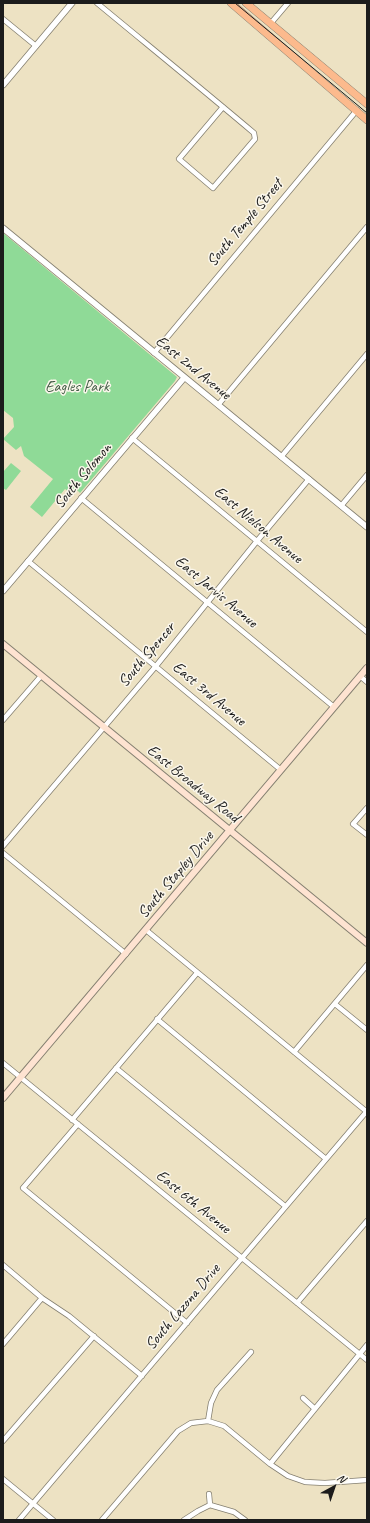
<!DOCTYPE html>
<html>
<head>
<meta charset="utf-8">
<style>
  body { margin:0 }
  #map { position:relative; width:370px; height:1523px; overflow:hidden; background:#ede2c3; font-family:Caveat,sans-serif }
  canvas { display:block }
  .frame { position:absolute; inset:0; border:4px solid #1c1c1c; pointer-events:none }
  .north { position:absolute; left:314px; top:1467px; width:40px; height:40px; -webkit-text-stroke:3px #fbf7ec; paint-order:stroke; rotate:40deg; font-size:11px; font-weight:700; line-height:16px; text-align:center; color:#1c1c1c }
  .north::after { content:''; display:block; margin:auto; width:14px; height:18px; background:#1c1c1c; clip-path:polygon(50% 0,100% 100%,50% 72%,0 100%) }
</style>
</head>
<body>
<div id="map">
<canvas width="370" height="1523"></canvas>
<div class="frame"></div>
<div class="north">N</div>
</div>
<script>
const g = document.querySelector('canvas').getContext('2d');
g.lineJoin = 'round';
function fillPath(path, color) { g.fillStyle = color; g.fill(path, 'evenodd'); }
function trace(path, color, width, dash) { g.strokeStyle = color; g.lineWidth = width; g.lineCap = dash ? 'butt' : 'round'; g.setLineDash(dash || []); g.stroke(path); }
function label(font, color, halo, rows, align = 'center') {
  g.font = font + ' Caveat,sans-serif'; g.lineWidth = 3; g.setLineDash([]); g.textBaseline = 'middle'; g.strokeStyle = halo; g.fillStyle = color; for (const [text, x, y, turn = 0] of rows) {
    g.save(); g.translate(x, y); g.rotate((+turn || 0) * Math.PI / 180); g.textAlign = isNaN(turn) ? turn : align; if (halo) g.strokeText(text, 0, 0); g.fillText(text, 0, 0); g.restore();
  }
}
const green = new Path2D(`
  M3,233L177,377L175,381L80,493L76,489L72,494L65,489L42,517L30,507L53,479L24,456L21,446L16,450L3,439L14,427L13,418L3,410Z
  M11,463L21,471L6,490L3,488V472Z`);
const minor = new Path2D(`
  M97,3C149,46 202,89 254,133L255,139L213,188L179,159L223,107
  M3,19L36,46
  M271,23L288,3
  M154,353L357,110
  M218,405L367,227
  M132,438L367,632
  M281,457L367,354
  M81,498L334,707
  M341,506L367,475
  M28,561L281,770
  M360,676L367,682
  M3,720L41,676
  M367,808L353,824L367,835
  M3,846L156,666L257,541L309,479
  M3,853L126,954
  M146,930L367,1112
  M335,1004L367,1030
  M157,1019L326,1159
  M294,1052L367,965
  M3,1063L367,1360
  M116,1068L285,1206
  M72,1120L197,973
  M78,1124L23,1188L187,1323
  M3,1265L42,1298L69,1316L142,1376
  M297,1303L367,1221
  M3,1344L42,1298
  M303,1398L315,1409
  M208,1421L211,1403L217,1390L251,1352
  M3,1441L94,1336
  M270,1464L367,1345
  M3,1479L53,1520
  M209,1494L210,1505
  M210,1505L234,1512L245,1520
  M19,1520L367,1111
  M102,1520L178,1431L191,1423L208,1421L224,1426L270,1464L288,1476L305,1482L325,1483L367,1480
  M184,1520L198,1511L210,1505`);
const tertiary = new Path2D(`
  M3,85L72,3
  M3,228L367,527
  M3,591L184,378`);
const secondary = new Path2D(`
  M3,644L367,943
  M3,1098L367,668`);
const primary = new Path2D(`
  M231,3L367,120
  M246,3L367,104`);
const tram = new Path2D(`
  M235,3L367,113`);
const streetNames = [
  ["South Temple Street",245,223,-50],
  ["East 2nd Avenue",193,368,39],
  ["South Solomon",83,476,-50],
  ["East Nielson Avenue",258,525,40],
  ["East Jarvis Avenue",216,592,40],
  ["South Spencer",147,655,-50],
  ["East 3rd Avenue",209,694,40],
  ["East Broadway Road",193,784,39],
  ["South Stapley Drive",176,875,-50],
  ["East 6th Avenue",193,1202,39],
  ["South Lazona Drive",183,1307,-50]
];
const parkNames = [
  ["Eagles Park",77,387]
];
fillPath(green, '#8fda97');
trace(minor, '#847f70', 6);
trace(tertiary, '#847f70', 7);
trace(secondary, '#847f70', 8);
trace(primary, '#847f70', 8);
trace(minor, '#fff', 4.5);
trace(tertiary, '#fff', 5.5);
trace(secondary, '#fee3d1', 6);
trace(primary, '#fcba8d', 7);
trace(tram, '#1c1c1c', 1);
label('16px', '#1c1c1c', '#fbf7ec', streetNames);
label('16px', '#445e47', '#fbf7ec', parkNames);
</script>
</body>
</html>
